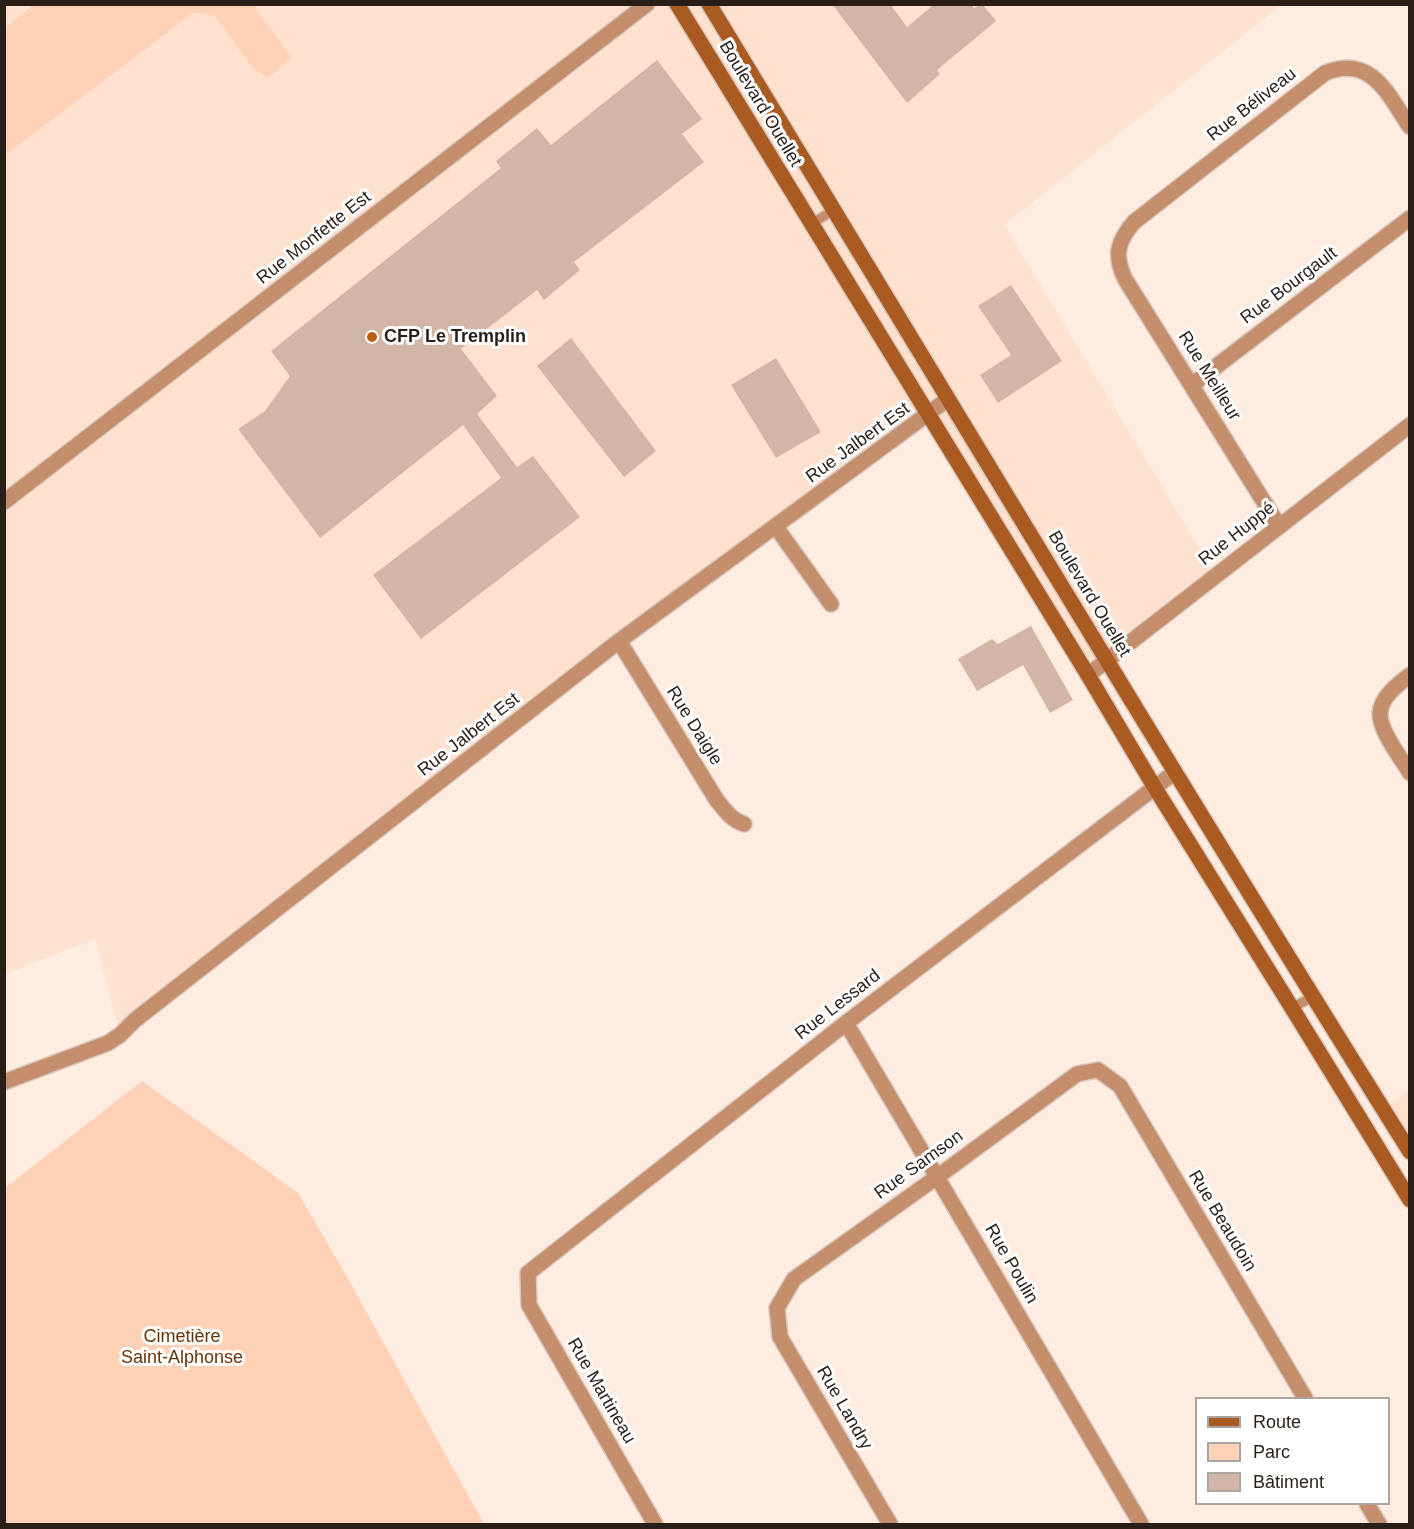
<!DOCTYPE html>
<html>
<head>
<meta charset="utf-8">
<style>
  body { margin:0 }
  #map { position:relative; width:1414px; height:1529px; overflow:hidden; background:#feece1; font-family:Arial,sans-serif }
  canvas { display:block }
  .frame { position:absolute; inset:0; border:6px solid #2a1f18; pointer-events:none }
  .legend { position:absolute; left:1195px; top:1397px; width:195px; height:108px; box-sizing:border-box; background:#fff; border:2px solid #aaa5a3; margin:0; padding:8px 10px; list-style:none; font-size:18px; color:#2a1f18 }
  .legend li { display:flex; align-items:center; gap:12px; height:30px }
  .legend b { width:30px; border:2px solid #aaa5a3 }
</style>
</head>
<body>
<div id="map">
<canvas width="1414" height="1529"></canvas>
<div class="frame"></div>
<ul class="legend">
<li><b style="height:8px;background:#aa5b21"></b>Route</li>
<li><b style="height:16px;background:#fed0b5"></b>Parc</li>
<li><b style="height:16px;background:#d2b5a4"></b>Bâtiment</li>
</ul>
</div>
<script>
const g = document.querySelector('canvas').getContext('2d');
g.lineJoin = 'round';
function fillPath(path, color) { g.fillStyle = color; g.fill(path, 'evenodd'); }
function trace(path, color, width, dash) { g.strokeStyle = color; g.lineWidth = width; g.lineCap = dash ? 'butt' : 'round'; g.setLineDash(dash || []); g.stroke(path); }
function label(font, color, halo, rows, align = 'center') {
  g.font = font + ' Arial,sans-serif'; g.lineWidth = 6; g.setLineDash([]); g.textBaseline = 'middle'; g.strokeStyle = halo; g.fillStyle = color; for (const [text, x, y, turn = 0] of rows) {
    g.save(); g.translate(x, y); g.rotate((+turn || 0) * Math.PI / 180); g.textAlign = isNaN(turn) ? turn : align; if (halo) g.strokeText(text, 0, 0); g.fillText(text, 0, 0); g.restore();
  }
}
const built = new Path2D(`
  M5,5H1281L1004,225L1216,576L1088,675L928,416L619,641L120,1035L95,939L5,974Z
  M1409,1090V1134L1390,1103Z`);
const green = new Path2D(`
  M35,4L253,5L292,58L267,78L253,68L215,16L194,12L5,155V28Z
  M142,1081L298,1193L347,1277L484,1524H5V1188Z`);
const building = new Path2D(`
  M832,4H890L907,27L931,7L929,4H971L974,8L980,5H983L996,21L937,70L940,74L907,103Z
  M657,60L702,119L682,134L704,162L574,262L580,270L544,300L537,290L461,349L497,396L477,414L517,467L533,456L580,517L421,639L373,575L501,478L463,425L320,538L238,429L265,411L290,376L271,351L501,168L496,161L537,128L551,145Z
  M1011,285L1062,361L998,403L980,375L1011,355L978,306Z
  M571,338L656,451L624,477L537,366Z
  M776,358L821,432L776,458L731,385Z
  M1031,626L1073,700L1050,713L1023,665L977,691L958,659L992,639L998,644Z`);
const lane = new Path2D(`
  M811,224L834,210
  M1292,1008L1312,997`);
const street = new Path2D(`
  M1192,385L1410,218
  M4,502L647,4
  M1279,526L1125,279C1114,255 1117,242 1134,222L1325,73C1372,54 1388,95 1410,127
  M776,527L831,604
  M619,641L716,799C724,809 731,820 744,824
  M1088,675L1410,425
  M1410,675C1398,684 1381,697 1380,713C1379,730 1401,758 1410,773
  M846,1023L937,1177L1141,1524
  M4,1082L108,1043L120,1035L135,1020L619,641L948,399
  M1367,1504L1379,1524
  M655,1524L529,1305L528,1273L846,1023L1175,772
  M890,1524L780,1337L777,1308L794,1279L937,1177L1077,1074L1098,1070L1120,1086L1305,1398`);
const secondary = new Path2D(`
  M677,4L1088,675L1155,788L1292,1008L1410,1200
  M709,4C942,388 1172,772 1410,1152`);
const markers = [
  [372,337,6,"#bb5e0e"]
];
const streetNames = [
  ["Boulevard Ouellet",760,104,59],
  ["Rue Béliveau",1252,105,-38],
  ["Rue Monfette Est",314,238,-38],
  ["Rue Bourgault",1289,286,-37],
  ["Rue Meilleur",1209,376,58],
  ["Rue Jalbert Est",858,443,-36],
  ["Rue Huppé",1237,534,-38],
  ["Boulevard Ouellet",1089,594,59],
  ["Rue Daigle",694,726,58],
  ["Rue Jalbert Est",469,735,-38],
  ["Rue Lessard",838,1005,-38],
  ["Rue Samson",919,1165,-36],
  ["Rue Beaudoin",1222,1221,59],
  ["Rue Poulin",1011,1264,60],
  ["Rue Martineau",601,1391,60],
  ["Rue Landry",844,1408,60]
];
const poiNames = [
  ["CFP Le Tremplin",384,337]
];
const parkNames = [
  ["Cimetière",182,1337],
  ["Saint-Alphonse",182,1358]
];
fillPath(built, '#ffe1cf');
fillPath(green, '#fed0b5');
fillPath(building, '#d2b5a4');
trace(lane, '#d8c7bd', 12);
trace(street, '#d8c7bd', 18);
trace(secondary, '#d8c7bd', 18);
trace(lane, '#c48d6b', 9);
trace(street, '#c48d6b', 15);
trace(secondary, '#aa5b21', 15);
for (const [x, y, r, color] of markers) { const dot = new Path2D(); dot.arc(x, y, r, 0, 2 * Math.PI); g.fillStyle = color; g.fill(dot); trace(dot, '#fff', 2); }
label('18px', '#2a1f18', '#fff', streetNames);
label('bold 18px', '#2a1f18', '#fff', poiNames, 'left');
label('18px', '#683309', '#fff', parkNames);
</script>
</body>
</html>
